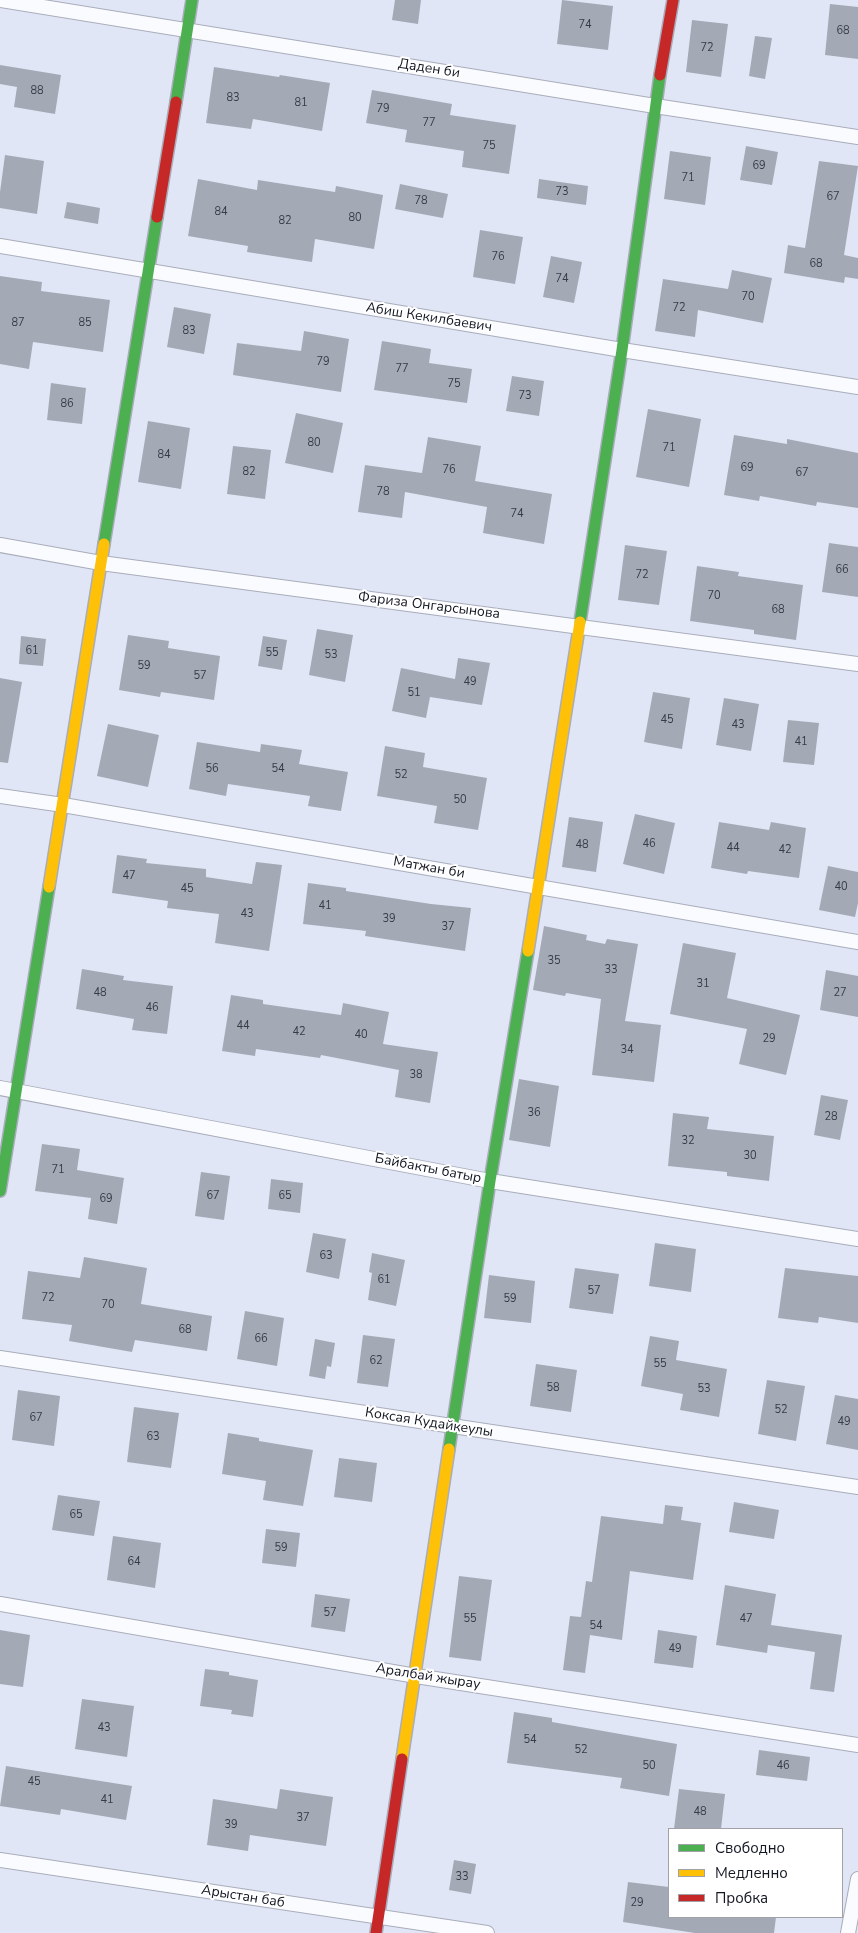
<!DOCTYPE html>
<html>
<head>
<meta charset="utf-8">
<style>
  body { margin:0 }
  #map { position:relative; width:858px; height:1933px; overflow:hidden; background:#e1e6f6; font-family:"Nunito Sans",sans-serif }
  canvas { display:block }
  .legend { position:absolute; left:668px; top:1828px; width:175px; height:90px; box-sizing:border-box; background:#fff; border:1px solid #a0a2a7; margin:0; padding:6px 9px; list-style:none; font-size:15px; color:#121622 }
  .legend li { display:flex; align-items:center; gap:10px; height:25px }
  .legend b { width:25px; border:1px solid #a0a2a7 }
</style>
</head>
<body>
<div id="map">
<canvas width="858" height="1933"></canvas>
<ul class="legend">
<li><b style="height:6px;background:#4caf50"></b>Свободно</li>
<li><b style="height:6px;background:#ffc107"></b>Медленно</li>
<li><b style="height:6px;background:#c62828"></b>Пробка</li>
</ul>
</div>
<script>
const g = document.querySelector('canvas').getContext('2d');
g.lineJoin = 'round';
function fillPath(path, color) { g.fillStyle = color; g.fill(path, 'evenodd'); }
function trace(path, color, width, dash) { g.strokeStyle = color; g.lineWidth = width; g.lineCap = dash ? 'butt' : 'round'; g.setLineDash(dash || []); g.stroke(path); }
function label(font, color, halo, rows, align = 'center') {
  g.font = font + ' "Nunito Sans",sans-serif'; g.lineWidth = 4; g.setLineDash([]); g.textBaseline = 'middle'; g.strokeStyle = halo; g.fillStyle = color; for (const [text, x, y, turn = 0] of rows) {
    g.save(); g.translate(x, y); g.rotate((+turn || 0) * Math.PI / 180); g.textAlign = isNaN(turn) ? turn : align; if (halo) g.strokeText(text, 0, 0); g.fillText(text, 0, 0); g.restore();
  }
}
const building = new Path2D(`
  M395,0H421L418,24L392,20Z
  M562,0L613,6L608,50L557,44Z
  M830,4L858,7V59L825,55Z
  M692,20L728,24L721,77L686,72Z
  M755,36L772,38L765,79L749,76Z
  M0,65L61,75L55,114L14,107L17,87L0,84Z
  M214,67L279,77L280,75L330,83L322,131L253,119L251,129L206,123Z
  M372,90L452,104L450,115L516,125L509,174L462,167L464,151L405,142L407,130L366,123Z
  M746,146L778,152L772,185L740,180Z
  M670,151L711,157L705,205L664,199Z
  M5,155L44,161L37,214L0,208V192Z
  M819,161L858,166L844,255L858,258V279L845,277L844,283L784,273L788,245L805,248Z
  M198,179L257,190L258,180L335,192L336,186L383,195L374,249L315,239L312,262L247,252L248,246L188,236Z
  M539,179L588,186L586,205L537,198Z
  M400,184L448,194L443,218L395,209Z
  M67,202L100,208L98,224L64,218Z
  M480,230L523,237L515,284L473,277Z
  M551,256L582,262L574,303L543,297Z
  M732,270L772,278L763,323L698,310L695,337L655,331L663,279L728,289Z
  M0,276L42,282L41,291L110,300L103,352L33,342L29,369L0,364Z
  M174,307L211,314L204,354L167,347Z
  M304,331L349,339L341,392L233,375L237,343L301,351Z
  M382,341L431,349L429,363L472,369L467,403L374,390Z
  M512,376L544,381L539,416L506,411Z
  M51,383L86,388L82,424L47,420Z
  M648,409L701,419L689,487L636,477Z
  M296,413L343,423L333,473L285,463Z
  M148,421L190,428L181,489L138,482Z
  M734,435L787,444V439L858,453V508L817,502L816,506L760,496L759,501L724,495Z
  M428,437L481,446L475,481L552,494L544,544L483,533L487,507L405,492L402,518L358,512L365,465L422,473Z
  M233,446L271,450L265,499L227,494Z
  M829,543L858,547V597L822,592Z
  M625,545L667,551L659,605L618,600Z
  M697,566L739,572L738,576L803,585L796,640L754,634V630L690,621Z
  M317,629L353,635L345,682L309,675Z
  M128,635L169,641L168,648L220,656L214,700L161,692L160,697L119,690Z
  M21,636L46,639L43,666L19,664Z
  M263,636L287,640L282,670L258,666Z
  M458,658L490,663L482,705L430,697L426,718L392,711L401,668L455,679Z
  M0,678L22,682L8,763L0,762Z
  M653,692L690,698L682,749L644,742Z
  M724,698L759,704L751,751L716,745Z
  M788,720L819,723L814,765L783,762Z
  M108,724L159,735L148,787L97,776Z
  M197,742L260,752L261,744L302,750L299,764L348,772L341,811L308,806L310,796L228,784L226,796L189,789Z
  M385,746L425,753L423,767L487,778L478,830L434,823L437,806L377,796Z
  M635,814L675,823L664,874L623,864Z
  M569,817L603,822L596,872L562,867Z
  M719,822L769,830L771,822L806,828L799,878L748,871L747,874L711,868Z
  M117,855L147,859L146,863L206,869V877L252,884L256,862L282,865L269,951L215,943L219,914L167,908L168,901L112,893Z
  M828,866L858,872V903L855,917L819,910Z
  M308,883L346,888V891L431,904L471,908L465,951L365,936L366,931L303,924Z
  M544,926L587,935L586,940L605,944L607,939L638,944L625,1021L661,1025L654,1082L592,1075L601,999L566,993L565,996L533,990Z
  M683,943L736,953L727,998L800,1015L786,1075L739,1064L747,1029L670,1014Z
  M82,969L124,976L123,980L173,986L167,1034L132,1030L134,1019L76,1009Z
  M826,970L858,976V1017L820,1010Z
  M231,995L263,1000V1004L341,1015L343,1003L389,1012L383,1044L438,1052L430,1103L395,1097L399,1070L321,1055L320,1058L256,1049L255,1056L222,1051Z
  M519,1079L559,1086L550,1147L509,1140Z
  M821,1095L848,1100L840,1140L814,1135Z
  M673,1113L709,1117L707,1129L774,1136L769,1181L727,1176V1172L668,1166Z
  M42,1144L80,1149L77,1170L124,1178L117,1224L88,1219L91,1198L35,1191Z
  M201,1172L230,1176L224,1220L195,1216Z
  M271,1179L303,1183L300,1213L268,1209Z
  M313,1233L346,1239L339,1279L306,1272Z
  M655,1243L696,1249L691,1292L649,1286Z
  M372,1253L405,1260L396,1306L368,1300L372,1273L369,1272Z
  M84,1257L147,1268L141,1304L212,1316L207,1351L135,1340L132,1352L69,1341L72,1325L22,1319L28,1271L80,1278Z
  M575,1268L619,1274L613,1314L569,1308Z
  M785,1268L858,1276V1323L819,1317L818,1323L778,1318Z
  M489,1275L535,1281L531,1323L484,1318Z
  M245,1311L284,1318L277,1366L237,1359Z
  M363,1335L395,1339L388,1387L357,1383Z
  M650,1336L679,1341L676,1360L727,1369L719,1417L680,1410L683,1394L641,1386Z
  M315,1339L335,1343L331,1367L327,1366L325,1379L309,1376Z
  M536,1364L577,1370L571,1412L530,1406Z
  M767,1380L805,1386L796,1441L758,1434Z
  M18,1390L60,1396L54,1446L12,1440Z
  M835,1395L858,1399V1450L826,1444Z
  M134,1407L179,1413L171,1468L127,1462Z
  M228,1433L259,1438V1441L313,1450L303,1506L263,1500L266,1481L222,1474Z
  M339,1458L377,1463L372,1502L334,1497Z
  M58,1495L100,1501L94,1536L52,1530Z
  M734,1502L779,1510L774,1539L729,1532Z
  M665,1505L683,1507L681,1520L701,1523L693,1580L630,1571L622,1640L590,1635L585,1673L563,1670L570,1616L581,1617L586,1581L592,1582L601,1516L663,1524Z
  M266,1529L300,1533L296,1567L262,1563Z
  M113,1536L161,1543L155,1588L107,1580Z
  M459,1576L492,1580L481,1661L449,1657Z
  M725,1585L776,1594L771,1625L842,1635L834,1692L810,1689L815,1652L768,1645L767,1653L716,1645Z
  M315,1594L350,1599L345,1632L311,1627Z
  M0,1630L30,1635L23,1687L0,1684Z
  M658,1630L697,1636L693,1668L654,1663Z
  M205,1669L229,1672V1675L258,1680L253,1717L231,1714L232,1710L200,1706Z
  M82,1699L134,1706L127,1757L75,1749Z
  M514,1712L552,1718V1722L677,1744L669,1796L620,1788L622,1778L507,1763Z
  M759,1750L810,1757L807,1781L756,1775Z
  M6,1766L132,1786L126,1820L61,1809L60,1815L0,1806Z
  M280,1789L333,1797L326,1846L250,1835L248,1851L207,1845L213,1799L277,1809Z
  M679,1789L725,1794L721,1829H674Z
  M454,1860L476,1864L471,1894L449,1890Z
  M628,1882L669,1887V1917H776L774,1933H695L623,1922Z`);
const street = new Path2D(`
  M0,0L655,106L858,137
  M0,246L622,350L858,387
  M0,545L101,563L858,664
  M0,796L63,805L858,942
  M0,1088L490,1181L858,1239
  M0,1358L858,1487
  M0,1604L416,1676L858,1745
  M0,1860L487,1933
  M848,1933L858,1879`);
const fast = new Path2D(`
  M176,102L192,0
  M104,544L157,217
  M580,622L622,350L660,75
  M0,1191L49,887
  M449,1449L490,1181L528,951`);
const slow = new Path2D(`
  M49,887L104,544
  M528,951L580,622
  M402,1759L449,1449`);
const jam = new Path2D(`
  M660,75L673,0
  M157,217L176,102
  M376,1933L402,1759`);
const numberNames = [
  ["74",585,25],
  ["68",843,31],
  ["72",707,48],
  ["88",37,91],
  ["83",233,98],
  ["81",301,103],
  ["79",383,109],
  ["77",429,123],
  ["75",489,146],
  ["69",759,166],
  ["71",688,178],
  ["73",562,192],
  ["67",833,197],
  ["78",421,201],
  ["84",221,212],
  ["80",355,218],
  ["82",285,221],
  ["76",498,257],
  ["68",816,264],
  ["74",562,279],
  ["70",748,297],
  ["72",679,308],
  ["87",18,323],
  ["85",85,323],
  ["83",189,331],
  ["79",323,362],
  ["77",402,369],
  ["75",454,384],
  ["73",525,396],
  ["86",67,404],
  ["80",314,443],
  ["71",669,448],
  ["84",164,455],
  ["69",747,468],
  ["76",449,470],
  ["82",249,472],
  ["67",802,473],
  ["78",383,492],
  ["74",517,514],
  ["66",842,570],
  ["72",642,575],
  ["70",714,596],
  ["68",778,610],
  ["61",32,651],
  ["55",272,653],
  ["53",331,655],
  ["59",144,666],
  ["57",200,676],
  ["49",470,682],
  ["51",414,693],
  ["45",667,720],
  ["43",738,725],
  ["41",801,742],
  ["56",212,769],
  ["54",278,769],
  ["52",401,775],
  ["50",460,800],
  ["46",649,844],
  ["48",582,845],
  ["44",733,848],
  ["42",785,850],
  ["47",129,876],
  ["40",841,887],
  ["45",187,889],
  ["41",325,906],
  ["43",247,914],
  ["39",389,919],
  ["37",448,927],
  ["35",554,961],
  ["33",611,970],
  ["31",703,984],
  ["48",100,993],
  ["27",840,993],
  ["46",152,1008],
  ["44",243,1026],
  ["42",299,1032],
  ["40",361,1035],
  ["29",769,1039],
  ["34",627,1050],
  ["38",416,1075],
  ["36",534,1113],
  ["28",831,1117],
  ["32",688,1141],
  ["30",750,1156],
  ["71",58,1170],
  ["67",213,1196],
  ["65",285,1196],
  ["69",106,1199],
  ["63",326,1256],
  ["61",384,1280],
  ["57",594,1291],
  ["72",48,1298],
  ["59",510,1299],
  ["70",108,1305],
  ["68",185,1330],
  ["66",261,1339],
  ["62",376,1361],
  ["55",660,1364],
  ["58",553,1388],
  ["53",704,1389],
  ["52",781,1410],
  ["67",36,1418],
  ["49",844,1422],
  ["63",153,1437],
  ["65",76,1515],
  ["59",281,1548],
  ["64",134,1562],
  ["57",330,1613],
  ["55",470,1619],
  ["47",746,1619],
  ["54",596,1626],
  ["49",675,1649],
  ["43",104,1728],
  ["54",530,1740],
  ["52",581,1750],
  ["50",649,1766],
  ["46",783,1766],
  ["45",34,1782],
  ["41",107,1800],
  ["48",700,1812],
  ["37",303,1818],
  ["39",231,1825],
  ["33",462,1877],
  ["29",637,1903]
];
const streetNames = [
  ["Даден би",429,69,9],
  ["Абиш Кекилбаевич",429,318,9],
  ["Фариза Онгарсынова",429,606,7],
  ["Матжан би",429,868,10],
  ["Байбакты батыр",428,1169,11],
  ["Коксая Кудайкеулы",429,1423,9],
  ["Аралбай жырау",428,1677,9],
  ["Арыстан баб",243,1897,9]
];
fillPath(building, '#a3aab6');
trace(street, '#a9adbb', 16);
trace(fast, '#a9adbb', 14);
trace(slow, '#a9adbb', 14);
trace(jam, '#a9adbb', 14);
trace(street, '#fafbfe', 14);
trace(fast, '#4caf50', 11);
trace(slow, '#ffc107', 11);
trace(jam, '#c62828', 11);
label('11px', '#363b47', null, numberNames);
label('14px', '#121622', '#fff', streetNames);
</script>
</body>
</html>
